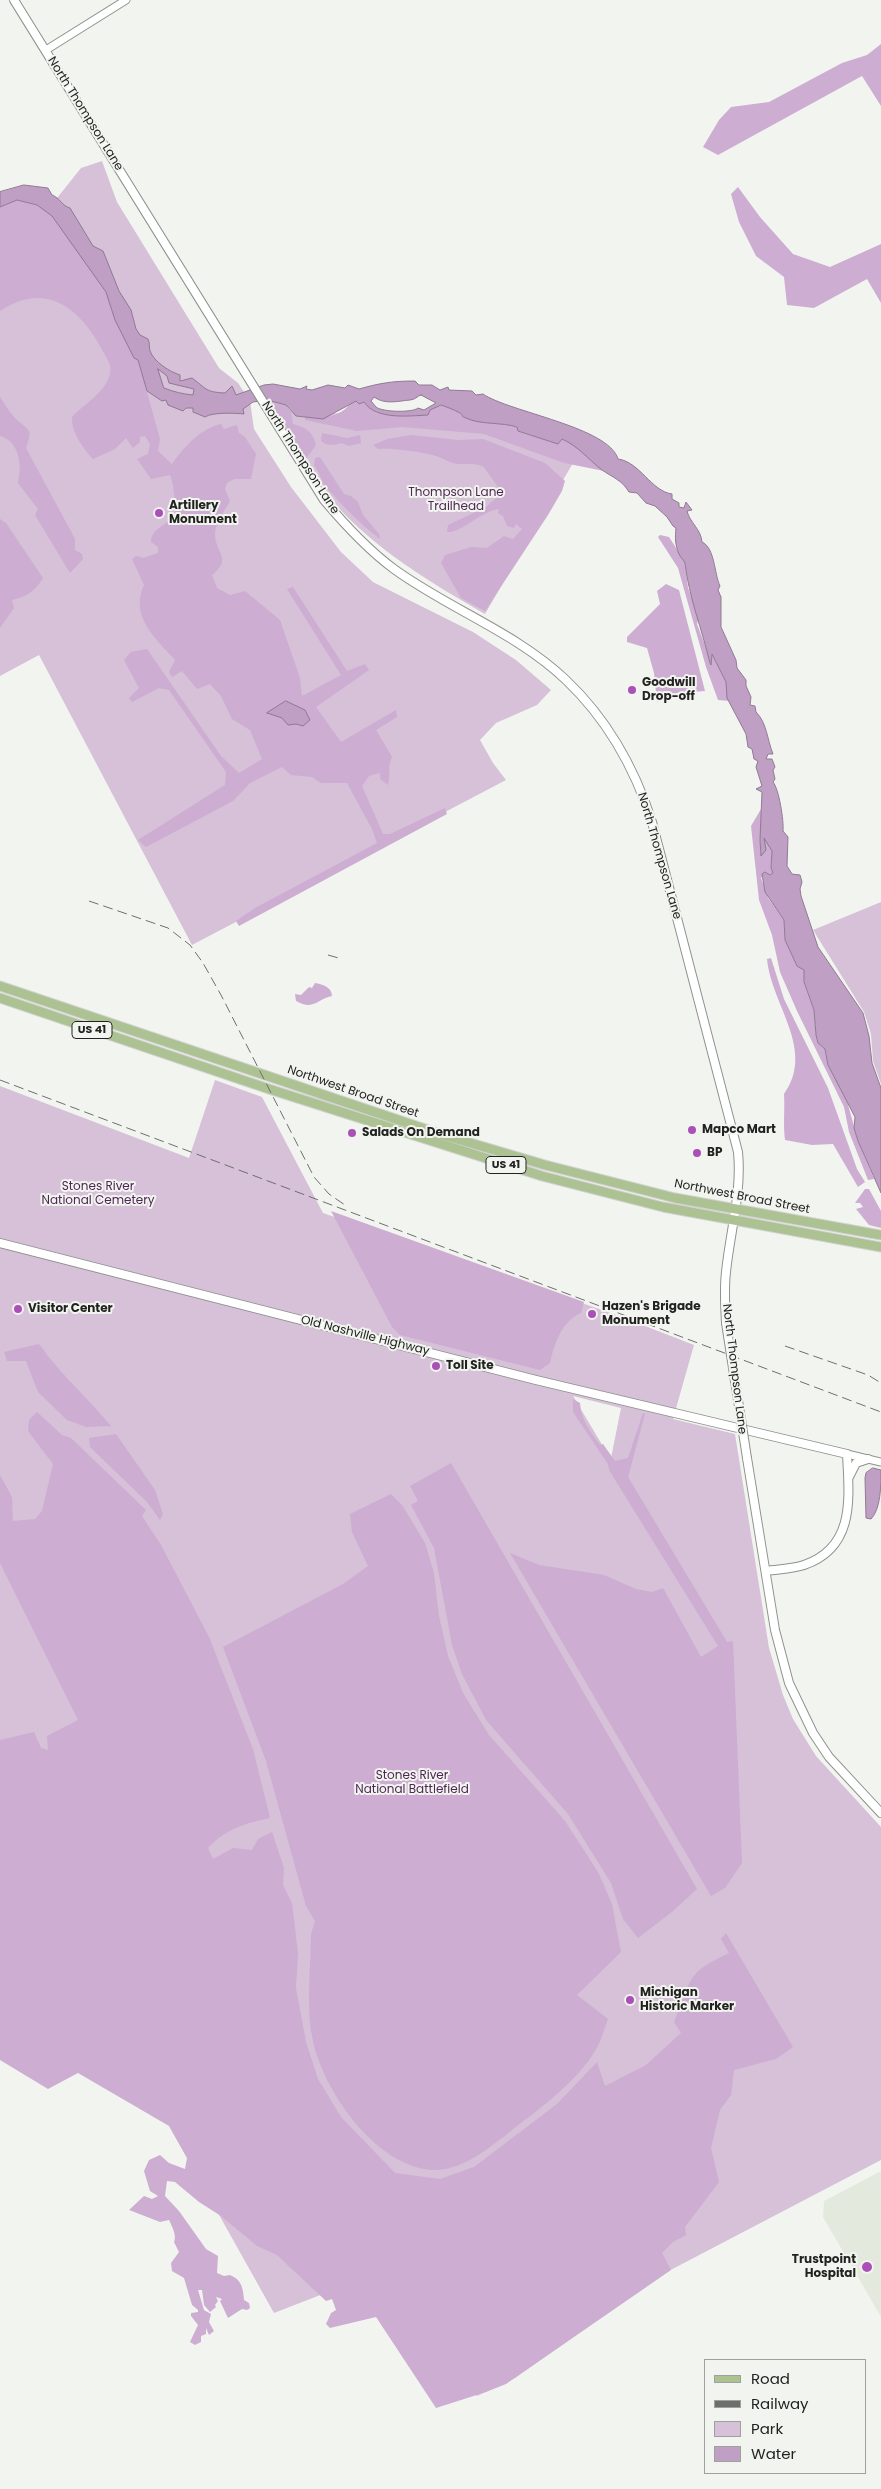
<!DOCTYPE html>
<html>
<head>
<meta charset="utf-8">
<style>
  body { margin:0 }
  #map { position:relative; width:881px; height:2489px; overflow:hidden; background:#f2f5ef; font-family:Poppins,sans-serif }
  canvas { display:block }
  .legend { position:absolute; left:704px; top:2359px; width:162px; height:115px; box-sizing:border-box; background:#f2f5ef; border:1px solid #9fa19d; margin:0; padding:6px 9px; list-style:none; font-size:15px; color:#222321 }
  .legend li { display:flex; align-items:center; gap:10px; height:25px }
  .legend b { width:25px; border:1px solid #9fa19d }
</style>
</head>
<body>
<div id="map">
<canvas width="881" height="2489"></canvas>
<ul class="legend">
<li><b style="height:6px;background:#adc293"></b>Road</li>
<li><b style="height:6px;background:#6d6f6c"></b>Railway</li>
<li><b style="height:14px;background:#d6c1d9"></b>Park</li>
<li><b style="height:14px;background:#bf9fc4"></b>Water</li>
</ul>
</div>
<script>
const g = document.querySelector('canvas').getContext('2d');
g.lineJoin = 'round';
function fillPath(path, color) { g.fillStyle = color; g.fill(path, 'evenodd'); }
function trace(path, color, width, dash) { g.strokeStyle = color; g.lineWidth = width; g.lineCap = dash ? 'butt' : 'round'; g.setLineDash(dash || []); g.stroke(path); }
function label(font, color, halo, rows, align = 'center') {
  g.font = font + ' Poppins,sans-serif'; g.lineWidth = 4; g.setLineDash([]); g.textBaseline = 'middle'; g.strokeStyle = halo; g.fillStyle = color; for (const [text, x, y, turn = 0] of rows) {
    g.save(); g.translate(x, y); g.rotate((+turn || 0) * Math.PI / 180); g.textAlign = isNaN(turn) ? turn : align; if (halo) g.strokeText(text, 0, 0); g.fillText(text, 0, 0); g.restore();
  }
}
const built = new Path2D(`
  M881,2171V2317L823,2217L824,2201Z`);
const green = new Path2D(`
  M102,161L117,202L219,368L238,383L250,401L254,429L291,487L341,552L373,582L473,632L516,660L551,690L537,705L496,723L480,740L493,763L506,780L192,945L39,655L0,676V208H49L81,168Z
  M268,400L277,402L300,417L369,410L463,416L558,444L572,442L580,451L485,614C430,582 377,551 334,503Z
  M881,902V1084L873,1061L871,1034L864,1012L813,930Z
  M215,1080L262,1097L323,1213L622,1317L694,1345L673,1419L735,1434L769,1648L783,1695L793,1719L816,1756L881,1827V2160L661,2275L515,2378L477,2396L359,2280L274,2313L0,1824V1086L189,1158ZM573,1396L621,1408L611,1458H610Z`);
const forest = new Path2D(`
  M881,44V106L862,76L718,155L703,147L719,120L731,107L769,102L842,63L867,55Z
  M738,187L760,217L793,254L830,267L881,244V303L867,279L814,308L787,305L784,277L756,256L739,222L731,194Z
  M17,200L37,205L52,216L62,228L106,292L115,320L134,357L138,360L160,439L158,451L172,464C184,447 200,429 221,424L224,429L237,425L239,433L245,437L256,454L251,479H234L227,483L225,489L230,501C225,510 216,523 215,533C215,554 233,558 212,575L217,588L230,595L245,591L280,620L300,678L302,696L341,675L287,589L293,587L347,671L365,664L369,670L316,707L341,742L396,710L397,717L376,730L392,757C387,767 391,775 388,785L380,779V773L369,776L362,786L383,834H390L445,808L447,814L239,926L236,921L255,908L377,843L372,829L347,783H321L312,777L291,775L282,767L250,783L233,801L146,847L138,840L225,785L226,772L169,690L159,688L132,702L129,698L139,688L124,660L131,652L147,649L221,756L239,773L262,759L250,730L232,719L221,696L210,684L197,689L182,671L172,677L169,672L175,660C156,639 129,616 144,585L132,559L136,556L143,558L158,553V547L151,542C151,528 167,526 175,514C174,501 175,487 170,475L151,479L137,459L148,454L150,444L145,436L140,437V442L133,448L126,438L115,449L93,459C83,448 71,432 72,417C84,404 106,392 110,374C113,365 104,354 100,346C77,305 44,282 0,311V207Z
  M0,397C5,404 9,412 15,418C28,431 34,427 26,448L75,539V550L82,554L83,559L70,573L35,515L38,509L18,483C22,465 20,442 0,436Z
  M268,400L286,405L291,412L293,424C306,428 313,431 316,445L306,459L289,435Z
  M357,401L359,404L364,402L377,413L427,415L430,410L441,405C447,407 455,409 460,413C465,417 459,415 466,418C479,424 503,422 517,427L518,431L558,444L562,439L572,442L604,471L564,463L484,434L402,427L357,431L305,420V417C320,418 331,419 344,410C349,406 350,402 357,401Z
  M322,433L347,438L360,435L361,443L349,446L342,443C333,445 329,447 321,441Z
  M411,435L458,440L483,439L545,463L565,481L562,491L548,515L485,611L461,598L441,563L445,555L471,547L487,548L504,536L513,539L522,529L516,524L514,528L507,526L503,516L498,513L499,509C481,511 460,534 447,532L448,525L486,507L502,493L484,467C477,463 467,464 459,464C451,464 443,458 436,456C423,452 391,448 378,449L373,445L387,439Z
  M320,457L344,494L351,496L358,502L363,515L379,534L380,539C359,523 342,505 325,486C321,480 319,471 314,465L315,458Z
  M0,519L6,523L43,578C35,591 28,596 12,600L14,608L0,628Z
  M660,535L669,537L685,562L688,588L699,617L697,624L711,661L712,654L726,682L730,701L718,700L706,667L678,568L658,537Z
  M666,584L679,590L705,691L677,693L657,702L654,673L647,648L627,642V637L660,604L657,591Z
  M761,809L762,822L760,851L761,853L764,837L772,851L771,868L773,873L770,875L765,872L761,878L768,898L784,920L785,940L797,966L804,969V983L814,1010L816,1035L818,1043L825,1049L828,1065L846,1097L858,1141L874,1179L868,1180L849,1132L844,1107L797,1011L780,972L772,935L759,900L751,826Z
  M771,958L784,999L828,1088L857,1169L865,1182L858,1187L833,1144L812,1145L785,1140C783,1124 785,1110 784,1094C816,1050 771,1004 767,959Z
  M315,983C322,984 332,987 332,996C317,999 314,1011 296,1001L295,994L301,995L309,987L312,988Z
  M865,1189H869L881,1211V1228L869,1225L856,1209L863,1207L860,1203H855Z
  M331,1211L584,1302L581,1313C562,1321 554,1344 550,1363L540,1370L400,1335L392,1327Z
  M39,1344C60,1374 88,1398 111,1426L86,1427L67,1420L38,1392L26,1361H7L4,1352Z
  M573,1399L580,1403C581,1420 590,1431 600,1445L603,1444L615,1461L628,1458L643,1413L645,1414L628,1477L727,1642L733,1641L742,1863L725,1888L711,1896L510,1553L539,1565L604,1575L636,1589L652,1592L663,1588L701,1657L718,1646L609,1470L608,1464L573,1412Z
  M37,1412L62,1435L71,1438L146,1510L142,1516L161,1545L209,1637L253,1749L270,1818C246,1823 225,1829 208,1848L213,1859L233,1848L252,1850L258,1839L272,1832L284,1868L283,1885L292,1903L298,1953L296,1988L306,2042L318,2079L341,2117L395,2173L440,2179L474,2167L557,2104L597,2062L605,2086L646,2065L681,2033L674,2022C693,1979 683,1975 729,1953L721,1939L726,1933L793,2047L776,2059L734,2070L731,2095L720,2110L711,2148L719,2182L685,2227L686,2235L673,2242L662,2253L671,2270L506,2384L486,2392L436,2408L376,2317L330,2328L326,2324L331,2313L336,2310L332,2299L326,2301L277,2255L257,2246L221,2216L199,2202L175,2182L167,2181L165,2196L179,2211L206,2249L218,2256L217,2273L224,2276L230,2275C242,2280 243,2288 244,2300L249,2303L250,2308L247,2310L242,2309L228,2318L220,2301L222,2299L216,2297L218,2301L215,2305L216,2307L210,2312L204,2305L202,2290H198L204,2310L211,2314L209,2322L214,2331L209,2335L206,2328V2334L201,2336V2342L195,2345L190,2342L198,2325L191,2316V2313L198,2312V2310L192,2305L184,2278L172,2271L171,2263L179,2252L174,2242C177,2236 172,2226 169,2220L160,2222L129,2210L144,2196L152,2199L158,2196L150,2191L144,2171L149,2160L160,2155L169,2163L185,2169L187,2158L169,2126L78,2073L48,2089L0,2060V1740L34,1732L41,1748L48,1750L47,1736L78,1720L0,1563V1475L12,1497L13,1521L35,1519L42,1511L53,1464L28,1431L29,1420Z
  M116,1434L155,1490L163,1514L160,1520L147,1502L90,1447L89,1438Z
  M451,1463L697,1889L673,1911L638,1938L623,1919L611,1883L568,1814L486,1720L462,1674L452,1645L434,1548L411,1505L418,1501L410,1486Z
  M391,1494L402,1505L425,1543L434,1573L439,1616L448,1656L463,1693L489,1735L565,1821L598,1872L612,1904L621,1952L577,1995L608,2019C605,2027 602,2036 599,2044C584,2075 544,2106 517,2126C493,2145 463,2172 431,2170C374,2165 321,2088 312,2036C306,2007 311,1965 311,1934L315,1921L306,1906L266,1761L223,1647L343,1584L368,1566L352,1532L350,1514Z`);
const water = new Path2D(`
  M24,185L48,188L52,195C60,198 62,206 70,208L93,246L103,251L119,291L131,310L136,329L140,335L148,339C150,343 149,348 150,351C154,362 170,372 180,375V381L192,378C207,389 205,392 225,393L232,386L236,395L264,385L273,384L300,389L307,386L306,389L312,390L328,385L345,388L348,385L359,389C380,383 393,381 415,381L419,385H432L440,390L448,387L449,390L472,391L476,395L483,394C509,412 609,427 618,459C640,462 651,491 672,494V499L679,503V507L684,508L686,502L692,510L687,511C690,523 701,529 702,542C715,548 714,573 720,586L718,590L721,597V627L736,660L737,668L746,680V686L751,697L750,705L755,706L756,712C767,723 767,739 773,754H768L766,759H772L775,767L773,770L775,779L773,782C779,789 784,821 783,831L788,837L787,866L792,874L800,875L802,882L800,889L801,896L818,947L863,1013L869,1036L872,1063L881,1088V1193L858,1141L854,1128L855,1117L828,1065L825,1049L818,1043L816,1035L814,1010L804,982V970L797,966L785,940L784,920L765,892L762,874L765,872L770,875L773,873L771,868L772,851L764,838L766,850L761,856L760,840L762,792L756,789L762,786L756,767L758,761L754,759L752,749L748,747L746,734L727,698L726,682L712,654L711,665L710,663C702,629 689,598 685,563C684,560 680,557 679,554C675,545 675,537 676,528L673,526L667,517L655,506L646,503L637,493L629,492C622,480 612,477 602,470C588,459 578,446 562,439L558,444L518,431L517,427C502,422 480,425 466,418C459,415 465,417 460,413C455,410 447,407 441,405L430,410L428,415C408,416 376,420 364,402L359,404L356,401L323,419L296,416L286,405L268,400L253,402L243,409L244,414C236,413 212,412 205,417L193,412V408H186L183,411L168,405L166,400L162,401L147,391L138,360L134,358L115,320L106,292L52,216L37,205L17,200L0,207V192ZM158,369L167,376L169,383L194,389L193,395C183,394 174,392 164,388ZM421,395L436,403L424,410L418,408C412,413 382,412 376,407C374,405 373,403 371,401L374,397C385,405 398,401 410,400C415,400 417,396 421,395Z
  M286,701L305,710L310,720L303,726L296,724L288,725L282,718L267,713Z
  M873,1468L881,1470C881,1485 881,1509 871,1519L866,1518L865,1478L866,1473Z`);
const tertiary = new Path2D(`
  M46,50L126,0
  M847,1454L881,1462`);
const secondary = new Path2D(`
  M14,0L324,500C345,525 367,549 394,569C449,609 517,633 566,680C607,719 635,769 652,822L738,1152C742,1193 730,1232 726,1272C724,1289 725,1306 726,1323
  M0,1243L536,1380L847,1454C849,1497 856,1547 804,1565C792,1569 778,1569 766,1571
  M747,1458L775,1630L789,1683L813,1733L829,1757L881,1813
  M849,1477L856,1463L868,1459`);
const primary = new Path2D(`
  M0,986L440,1134L545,1165L675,1198L881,1235
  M0,998L269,1089L542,1176L663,1207L881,1247`);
const rail = new Path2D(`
  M89,901L168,928L190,945L203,963L221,995L314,1177L329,1194L345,1205
  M328,955L342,959
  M0,1080L881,1412
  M785,1346L868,1375L881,1383`);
const secondaryBridge = new Path2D(`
  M726,1323L747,1458`);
const markers = [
  [159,513,5,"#ab4fb9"],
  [632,690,5,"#ab4fb9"],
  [692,1130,5,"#ab4fb9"],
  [352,1133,5,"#ab4fb9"],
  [697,1153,5,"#ab4fb9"],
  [18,1309,5,"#ab4fb9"],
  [592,1314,5,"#ab4fb9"],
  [436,1366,5,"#ab4fb9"],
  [630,2000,5,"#ab4fb9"],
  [867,2267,6,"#ab4fb9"]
];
const shields = [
  [92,1030,40],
  [506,1165,40]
];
const shieldNames = [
  ["US 41",92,1030],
  ["US 41",506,1165]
];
const streetNames = [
  ["North Thompson Lane",85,114,58],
  ["North Thompson Lane",300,458,57],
  ["North Thompson Lane",659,856,74],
  ["Northwest Broad Street",353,1092,19],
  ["Northwest Broad Street",742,1197,11],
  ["Old Nashville Highway",365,1336,14],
  ["North Thompson Lane",734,1369,83]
];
const parkNames = [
  ["Thompson Lane",456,493],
  ["Trailhead",456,507],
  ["Stones River",98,1187],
  ["National Cemetery",98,1201],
  ["Stones River",412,1776],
  ["National Battlefield",412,1790]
];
const poiNames = [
  ["Artillery",169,506],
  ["Monument",169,520],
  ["Goodwill",642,683],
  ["Drop-off",642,697],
  ["Mapco Mart",702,1130],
  ["Salads On Demand",362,1133],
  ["BP",707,1153],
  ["Hazen's Brigade",602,1307],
  ["Monument",602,1321],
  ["Visitor Center",28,1309],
  ["Toll Site",446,1366],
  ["Michigan",640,1993],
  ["Historic Marker",640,2007],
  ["Trustpoint",856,2260,"right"],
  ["Hospital",856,2274,"right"]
];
fillPath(built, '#e3eadd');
fillPath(green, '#d6c1d9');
fillPath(forest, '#cdadd2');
fillPath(water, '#bf9fc4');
trace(water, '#907a93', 1);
trace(tertiary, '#8f928c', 9);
trace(secondary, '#8f928c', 10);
trace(primary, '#d3d3d3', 11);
trace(tertiary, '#fff', 7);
trace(secondary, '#fff', 8);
trace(primary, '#adc293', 9);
trace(rail, '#6d6f6c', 1, [10, 5]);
trace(secondaryBridge, '#8f928c', 10, []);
trace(secondaryBridge, '#fff', 8);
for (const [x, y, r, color] of markers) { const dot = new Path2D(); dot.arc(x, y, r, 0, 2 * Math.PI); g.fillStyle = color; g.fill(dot); trace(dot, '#f2f5ef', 2); }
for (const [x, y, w] of shields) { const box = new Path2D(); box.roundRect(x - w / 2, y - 8.5, w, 17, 4); g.fillStyle = '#f2f5ef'; g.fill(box); trace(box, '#222321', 1); }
label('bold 11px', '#222321', null, shieldNames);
label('12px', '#222321', '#f2f5ef', streetNames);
label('12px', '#4f2655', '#f2f5ef', parkNames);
label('bold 12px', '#222321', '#f2f5ef', poiNames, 'left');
</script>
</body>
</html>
